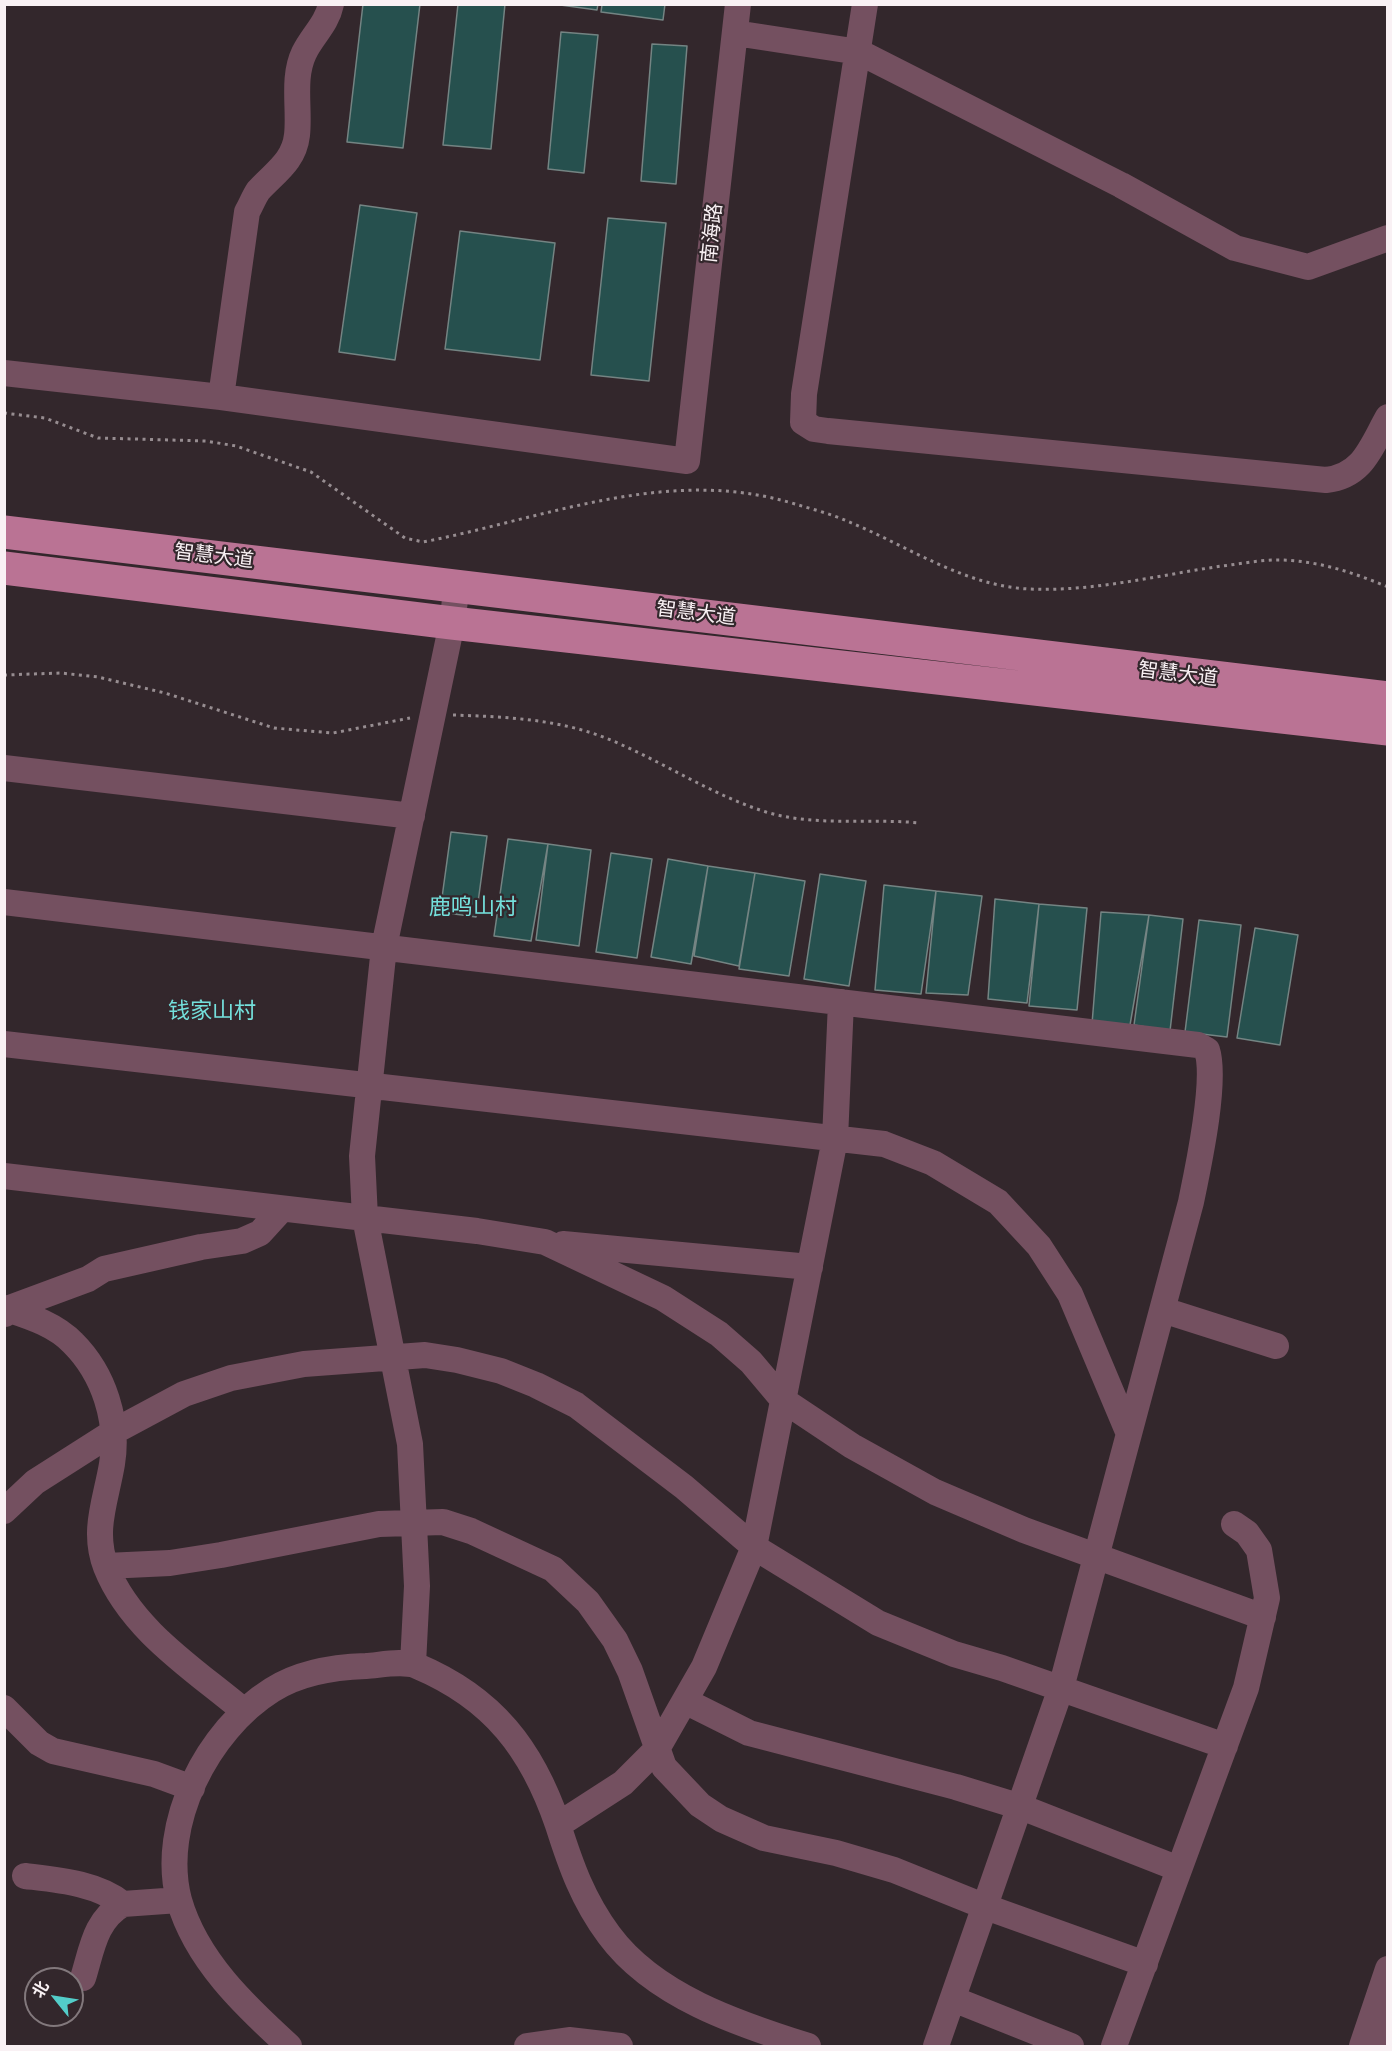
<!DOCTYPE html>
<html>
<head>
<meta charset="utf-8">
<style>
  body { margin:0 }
  #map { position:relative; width:1392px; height:2051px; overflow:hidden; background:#33272c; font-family:"Asap Condensed","Noto Sans SC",sans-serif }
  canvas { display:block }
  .frame { position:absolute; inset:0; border:6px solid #f9f1f4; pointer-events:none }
  .north { position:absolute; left:24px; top:1967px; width:60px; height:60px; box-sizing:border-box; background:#33272c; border:2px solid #82787c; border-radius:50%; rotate:300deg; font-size:16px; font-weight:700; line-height:24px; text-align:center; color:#f9f1f4 }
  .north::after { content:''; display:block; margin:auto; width:21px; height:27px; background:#53cdc9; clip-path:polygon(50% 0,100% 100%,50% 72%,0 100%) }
</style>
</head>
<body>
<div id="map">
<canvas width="1392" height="2051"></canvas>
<div class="frame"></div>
<div class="north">北</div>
</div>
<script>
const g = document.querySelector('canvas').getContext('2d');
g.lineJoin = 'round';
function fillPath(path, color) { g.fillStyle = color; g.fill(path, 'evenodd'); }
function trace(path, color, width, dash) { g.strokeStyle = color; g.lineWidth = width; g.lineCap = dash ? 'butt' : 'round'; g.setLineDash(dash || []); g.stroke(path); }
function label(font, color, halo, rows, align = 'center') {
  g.font = font + ' "Asap Condensed","Noto Sans SC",sans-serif'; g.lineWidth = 4.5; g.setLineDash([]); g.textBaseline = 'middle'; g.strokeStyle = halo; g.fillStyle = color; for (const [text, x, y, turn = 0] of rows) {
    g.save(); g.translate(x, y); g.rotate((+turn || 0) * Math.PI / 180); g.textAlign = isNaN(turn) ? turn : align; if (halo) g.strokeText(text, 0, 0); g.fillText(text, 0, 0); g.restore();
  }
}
const building = new Path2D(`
  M363,4H420L403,148L347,142Z
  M458,4H505L491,149L443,145Z
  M553,4H598L597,10Z
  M598,4H665L663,20L601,12L602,5Z
  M561,32L598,35L584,173L548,169Z
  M652,44L687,46L676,184L641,181Z
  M360,205L417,213L395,360L339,352Z
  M608,218L666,223L649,381L591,375Z
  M460,231L555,243L540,360L445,349Z
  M451,832L487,836L476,917L440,912Z
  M508,839L548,844L531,941L494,936Z
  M548,844L591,850L579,946L536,940Z
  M611,853L652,859L637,958L596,952Z
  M668,859L708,866L691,964L651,957Z
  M708,866L755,873L739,966L694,956Z
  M755,873L805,881L789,976L739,969Z
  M820,874L866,881L849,986L804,979Z
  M884,885L936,891L921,994L875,990Z
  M936,891L982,896L968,995L926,993Z
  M995,899L1039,904L1027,1003L988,999Z
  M1039,904L1087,908L1077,1010L1029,1006Z
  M1101,912L1149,915L1130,1025L1092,1024Z
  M1149,915L1183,919L1170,1031L1134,1025Z
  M1199,920L1241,925L1227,1037L1185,1032Z
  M1255,928L1298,935L1280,1045L1237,1038Z`);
const path = new Path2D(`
  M4,413L45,418L98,438L206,441L236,446L311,472L405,538L423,542C546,518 669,465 795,504C812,509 831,514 847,521C906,545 964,586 1029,589C1093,592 1159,575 1222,566C1240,564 1259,560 1277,560C1316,560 1352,572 1388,587
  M4,675L61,673L98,677L165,693L274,728L333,733L410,718
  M453,715C508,717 562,719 613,741C665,763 712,795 766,812C815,827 870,818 920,823`);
const minor = new Path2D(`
  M865,4L804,394L803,422L814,429L828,431L1326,480C1363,476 1371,447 1388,417
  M735,33L859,52L1121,185L1235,248L1308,267L1388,238
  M4,373L221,397L687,461L738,4
  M221,397L247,212C251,205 254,197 258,191C274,173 294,162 297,135C300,109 292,78 304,53C312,36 327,24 331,4
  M4,768L412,816
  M4,902L1198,1045L1207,1050C1217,1081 1198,1168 1191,1202L1061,1688L936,2046
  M4,1044L884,1144L933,1163L998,1202L1039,1246L1070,1294L1129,1434
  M4,1176L477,1231L545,1242L663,1298L719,1334L751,1362L783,1400L852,1446L935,1492L1024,1530L1263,1617
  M563,1244L810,1267
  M4,1308C28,1316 55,1324 73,1343C104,1374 119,1421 112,1464C106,1500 92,1531 106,1567C131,1630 194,1669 244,1711
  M1163,1310L1276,1346
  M5,1314L7,1309L88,1279L104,1269L201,1247L242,1241L260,1233L281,1210
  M4,1511L35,1482L115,1431L184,1394L231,1378L304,1364L425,1355L457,1360L501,1371L536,1385L576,1405L684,1487L754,1547L878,1623L954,1654L1002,1668L1225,1746
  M106,1566L170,1563L221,1555L379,1524L443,1522L471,1531L553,1569L588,1602L615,1640L630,1671L664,1767L700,1805L721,1819L764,1838L836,1853L894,1870L986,1907L1145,1964
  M413,1664L417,1586L410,1444L365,1218L362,1156L384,947L452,623L457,585
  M685,1701L749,1733L956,1787L1021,1807L1179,1869
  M4,1708L39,1743L53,1751L154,1774L192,1788
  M558,1825L623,1783L657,1749L704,1667L754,1547L835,1139L841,1002
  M25,1876C58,1880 97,1883 123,1904L179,1900
  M83,1978C92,1949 95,1920 123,1904
  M953,1999L1071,2046
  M289,2046C245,2006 196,1960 179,1900C159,1824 208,1730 272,1690C300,1672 333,1667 366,1666C381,1665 404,1660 417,1666C493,1698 532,1749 558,1825C571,1866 583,1900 609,1935C654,1996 738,2024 808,2046
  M527,2046L569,2040L620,2046
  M1114,2046L1246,1688L1267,1598L1259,1550L1247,1533L1234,1524
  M1362,2046L1388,1969
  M1382,2046L1388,2026`);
const major = new Path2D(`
  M4,532L1388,698
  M4,568L452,623L1388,729`);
const streetNames = [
  ["南海路",712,233,-84],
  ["智慧大道",214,556,7],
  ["智慧大道",696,613,7],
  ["智慧大道",1178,674,7]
];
const quarterNames = [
  ["鹿鸣山村",473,907],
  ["钱家山村",212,1011]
];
fillPath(building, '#26504e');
trace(building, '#748483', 1.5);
trace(path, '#978d91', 3, [3, 4.5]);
trace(minor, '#745060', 26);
trace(major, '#ba7394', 33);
label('20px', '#f9f1f4', '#33272c', streetNames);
label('22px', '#74e0dc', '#33272c', quarterNames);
</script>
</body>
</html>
